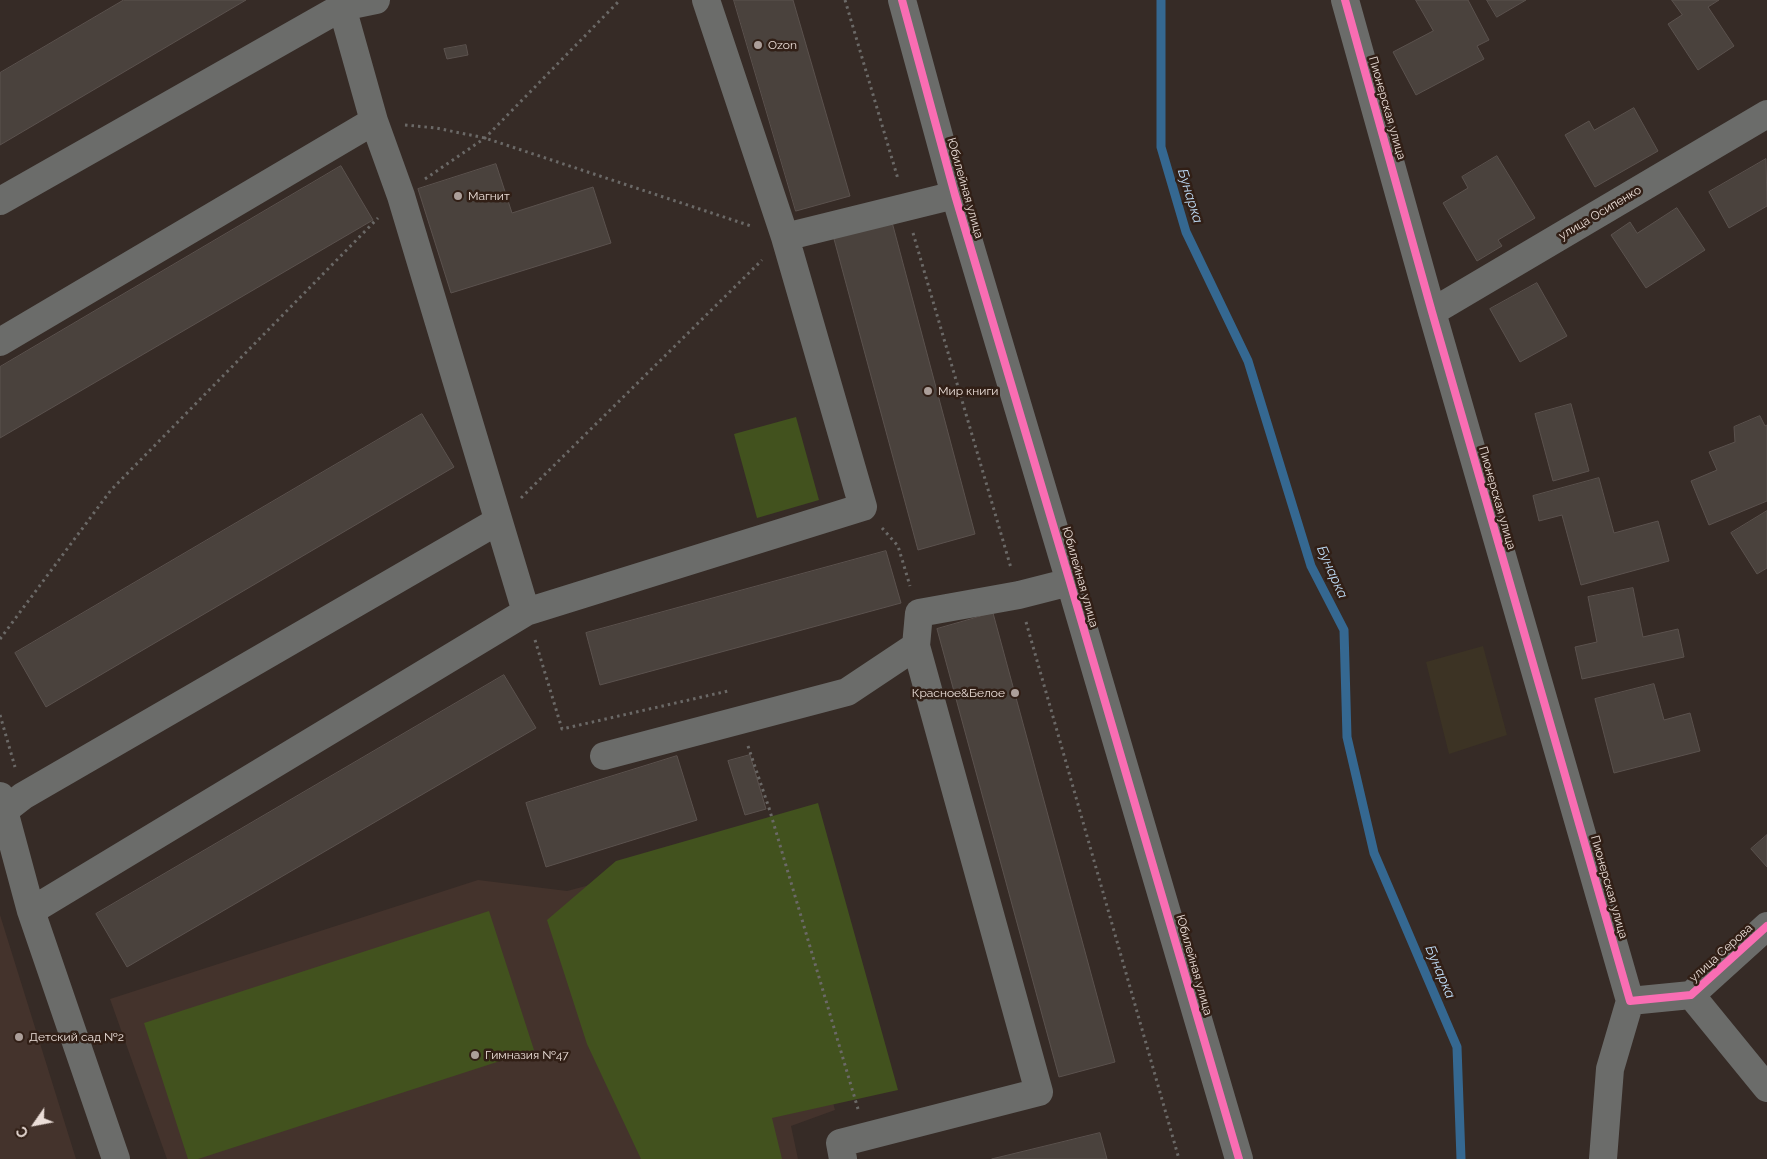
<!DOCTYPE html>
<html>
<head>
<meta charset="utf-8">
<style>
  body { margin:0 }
  #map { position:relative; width:1767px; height:1159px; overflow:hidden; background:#362b26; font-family:Raleway,sans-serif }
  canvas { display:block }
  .north { position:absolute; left:10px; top:1099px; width:50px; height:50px; -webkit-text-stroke:4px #311f16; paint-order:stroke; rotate:237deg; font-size:14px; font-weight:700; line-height:20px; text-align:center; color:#ebded8 }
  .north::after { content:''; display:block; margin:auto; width:18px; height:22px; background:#ebded8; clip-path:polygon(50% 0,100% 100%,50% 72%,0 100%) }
</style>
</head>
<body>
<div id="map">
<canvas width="1767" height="1159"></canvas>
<div class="north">С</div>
</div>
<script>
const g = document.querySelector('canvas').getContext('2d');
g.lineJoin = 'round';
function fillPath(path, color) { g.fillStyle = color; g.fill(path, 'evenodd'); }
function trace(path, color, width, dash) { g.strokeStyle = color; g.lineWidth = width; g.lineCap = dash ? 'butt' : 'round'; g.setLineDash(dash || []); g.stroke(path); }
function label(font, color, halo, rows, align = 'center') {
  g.font = font + ' Raleway,sans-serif'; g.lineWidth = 5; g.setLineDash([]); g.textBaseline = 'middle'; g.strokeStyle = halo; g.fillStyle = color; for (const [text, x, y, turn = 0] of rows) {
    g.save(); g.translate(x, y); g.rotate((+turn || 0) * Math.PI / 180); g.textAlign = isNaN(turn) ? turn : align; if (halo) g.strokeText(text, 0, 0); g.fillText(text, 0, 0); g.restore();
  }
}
const industrial = new Path2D(`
  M1483,646L1507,735L1449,754L1426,662Z`);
const education = new Path2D(`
  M761,840L835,1110L791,1126L798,1159H167L110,999L478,880L567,891Z
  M0,915L76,1159H0Z`);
const green = new Path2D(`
  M796,417L819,500L757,518L734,434Z
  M818,803L898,1090L772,1118L782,1159H641L587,1044L547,920L616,861Z
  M489,911L534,1050L198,1159H188L144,1023Z`);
const stream = new Path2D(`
  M1161,0V147L1186,232L1248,361L1311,566L1344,630L1347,737L1374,853L1457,1047L1461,1159`);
const building = new Path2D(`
  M124,0H246L0,145V73Z
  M734,0H793L850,196L796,211Z
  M1416,0H1468L1489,40L1477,46L1484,59L1416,95L1393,52L1433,31Z
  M1487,0H1526L1497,17Z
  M1672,0H1719L1708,7L1734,46L1698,70L1668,24L1682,15Z
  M466,45L468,55L447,59L444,49Z
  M1634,108L1658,151L1595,187L1565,135L1589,121L1594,130Z
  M1497,156L1535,218L1498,240L1502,246L1477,261L1443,203L1468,188L1462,177Z
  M1766,159L1767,206L1729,228L1709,192Z
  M496,164L512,213L593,187L611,243L451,293L418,189Z
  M341,166L373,220L0,438V367Z
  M1677,208L1705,250L1646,288L1611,235L1630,222L1637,233Z
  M892,222L975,534L918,550L834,239Z
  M1537,283L1567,336L1520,362L1490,309Z
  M1571,404L1589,471L1553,481L1535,414Z
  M422,414L454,467L46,707L15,653Z
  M1760,416L1765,426L1767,425V501L1709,525L1691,481L1717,470L1709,452L1735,442L1734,427Z
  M1599,478L1614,533L1658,521L1669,561L1581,585L1562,515L1539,521L1533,496Z
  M1767,511V568L1757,574L1731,533Z
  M886,551L901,603L600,685L586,633Z
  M1633,588L1643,637L1678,629L1684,657L1582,679L1575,647L1597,642L1588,597Z
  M993,613L1115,1062L1059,1077L937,629Z
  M504,675L536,728L127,967L96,914Z
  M1654,684L1664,720L1690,713L1700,751L1614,773L1595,699Z
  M750,755L766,809L745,815L728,761Z
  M677,756L697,820L546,867L526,803Z
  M1767,835V867L1751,849Z
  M1100,1133L1107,1159H992Z`);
const path = new Path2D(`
  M845,0L898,179
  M405,125L436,128L485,138L751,226
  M425,179L485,138L620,0
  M913,233L1011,568
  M521,498L762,260
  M882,528L898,546L910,586
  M1026,622L1179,1159
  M0,639L111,490L378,218
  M535,640L562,729L728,691L729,694
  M0,715L15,767
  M748,746L769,808L858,1109`);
const minor = new Path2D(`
  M376,0L342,7L374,121L401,196L526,612L863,507L785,237L706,0
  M902,0L955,195L1070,582L1239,1159
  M1345,0L1432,312L1630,1001
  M0,201L342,7L340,0
  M785,237L955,195
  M1432,312L1767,114
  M0,342L374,121
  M604,756L847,692L916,646
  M0,796L31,911L116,1159
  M5,810L23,796L498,521
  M31,911L526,612
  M1691,995L1767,1088
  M1630,1001L1691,995L1767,926
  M843,1159L840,1143L1039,1092L916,646L919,613L1019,595L1070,582
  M1603,1159L1610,1069L1630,1001`);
const cycleway = new Path2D(`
  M902,0L955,195L1070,582L1239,1159
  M1345,0L1432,312L1630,1001L1691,995L1767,926`);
const markers = [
  [758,45,5,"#ac9f9a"],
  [458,196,5,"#ac9f9a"],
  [928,391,5,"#ac9f9a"],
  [1015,693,5,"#ac9f9a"],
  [19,1037,5,"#ac9f9a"],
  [475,1055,5,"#ac9f9a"]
];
const poiNames = [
  ["Ozon",768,45],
  ["Магнит",468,196],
  ["Мир книги",938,391],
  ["Красное&Белое",1005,693,"right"],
  ["Детский сад №2",29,1037],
  ["Гимназия №47",485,1055]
];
const streetNames = [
  ["Пионерская улица",1387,108,74],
  ["Юбилейная улица",965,188,74],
  ["улица Осипенко",1600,213,-31],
  ["Пионерская улица",1497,498,74],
  ["Юбилейная улица",1080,577,74],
  ["Пионерская улица",1609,887,74],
  ["улица Серова",1721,953,-42],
  ["Юбилейная улица",1194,965,74]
];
const waterNames = [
  ["Бунарка",1190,196,73],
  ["Бунарка",1332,572,66],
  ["Бунарка",1440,972,67]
];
fillPath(industrial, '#3c3324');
fillPath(education, '#44332c');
fillPath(green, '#42521e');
trace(stream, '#356891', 9);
fillPath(building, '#4a423d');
trace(building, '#5b524e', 1);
trace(path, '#6b6967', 3, [2.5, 4]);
trace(minor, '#6b6c6a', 28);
trace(cycleway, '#f96db3', 8);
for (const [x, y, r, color] of markers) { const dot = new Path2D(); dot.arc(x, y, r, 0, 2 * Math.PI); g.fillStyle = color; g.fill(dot); trace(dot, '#311f16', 2); }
label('12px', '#ebded8', '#311f16', poiNames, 'left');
label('12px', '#ebded8', '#311f16', streetNames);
label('italic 14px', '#c1dffb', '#311f16', waterNames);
</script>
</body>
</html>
